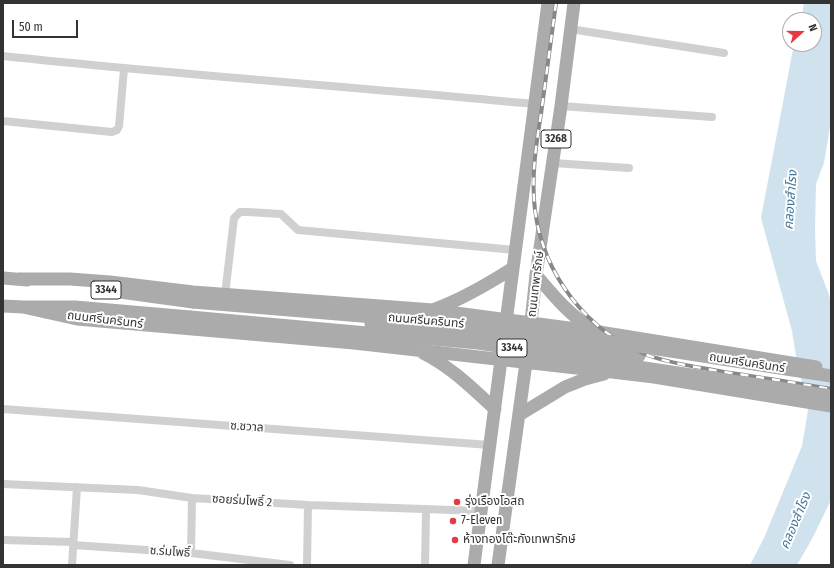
<!DOCTYPE html>
<html>
<head>
<meta charset="utf-8">
<style>
  body { margin:0 }
  #map { position:relative; width:834px; height:568px; overflow:hidden; background:#fff; font-family:"Fira Sans Condensed",sans-serif }
  canvas { display:block }
  .frame { position:absolute; inset:0; border:4px solid #333; pointer-events:none }
  .north { position:absolute; left:782px; top:12px; width:40px; height:40px; box-sizing:border-box; background:#fff; border:1px solid #adadad; border-radius:50%; rotate:69deg; font-size:11px; font-weight:700; line-height:16px; text-align:center; color:#333 }
  .north::after { content:''; display:block; margin:auto; width:14px; height:18px; background:#e63946; clip-path:polygon(50% 0,100% 100%,50% 72%,0 100%) }
  .scale { position:absolute; left:12px; top:20px; width:66px; height:18px; box-sizing:border-box; border:2px solid #333; border-top:0; padding-left:5px; font-size:12px; line-height:14px; white-space:nowrap; color:#333; -webkit-text-stroke:3px #fff; paint-order:stroke }
</style>
</head>
<body>
<div id="map">
<canvas width="834" height="568"></canvas>
<div class="frame"></div>
<div class="north">N</div>
<div class="scale">50 m</div>
</div>
<script>
const g = document.querySelector('canvas').getContext('2d');
g.lineJoin = 'round';
function fillPath(path, color) { g.fillStyle = color; g.fill(path, 'evenodd'); }
function trace(path, color, width, dash) { g.strokeStyle = color; g.lineWidth = width; g.lineCap = dash ? 'butt' : 'round'; g.setLineDash(dash || []); g.stroke(path); }
function label(font, color, halo, rows, align = 'center') {
  g.font = font + ' "Fira Sans Condensed","Noto Sans Thai",sans-serif'; g.lineWidth = 4; g.setLineDash([]); g.textBaseline = 'middle'; g.strokeStyle = halo; g.fillStyle = color; for (const [text, x, y, turn = 0] of rows) {
    g.save(); g.translate(x, y); g.rotate((+turn || 0) * Math.PI / 180); g.textAlign = isNaN(turn) ? turn : align; if (halo) g.strokeText(text, 0, 0); g.fillText(text, 0, 0); g.restore();
  }
}
const water = new Path2D(`
  M804,3H831V121L824,163L816,184L815,228L816,261L828,292L831,302V500L812,539L797,565H750L764,538L802,446L808,410L796,356L792,331L761,218L794,44H814V20H801Z`);
const minor = new Path2D(`
  M570,29L724,53
  M3,56C180,75 357,87 534,104
  M561,106L712,117
  M3,121L112,132L117,130L119,126L124,69
  M553,163L629,168
  M225,295L234,218L240,212H248L281,214L298,230L515,250
  M3,409L490,445
  M3,484L138,490L192,498L308,505L481,511
  M3,540L73,542
  M73,545L191,553L290,565
  M191,553L192,498
  M72,565L77,487
  M307,565L308,505
  M425,565L426,510`);
const primary = new Path2D(`
  M536,275C552,294 571,317 594,330
  M3,278L27,280
  M20,279H70L110,282L193,292L433,310L599,332L816,367
  M98,289L193,302
  M3,306L23,307H75L190,317
  M23,307L77,319L354,343L612,372L654,377L831,406
  M435,309C463,299 488,284 513,268
  M371,324L504,338L639,356
  M423,353C451,367 472,388 495,409
  M519,415L565,387L585,379L604,374
  M474,565L548,3
  M498,565L529,341L536,275L561,106L574,3`);
const rail = new Path2D(`
  M556,3C551,40 546,77 541,114C536,145 531,177 535,210C543,274 587,332 647,355C672,364 698,367 724,372C760,377 795,383 831,389`);
const primaryBridge = new Path2D(`
  M193,302L482,326L613,342L831,376
  M190,317L478,343L831,396`);
const markers = [
  [457,502,4,"#e63946"],
  [453,521,4,"#e63946"],
  [455,540,4,"#e63946"]
];
const shields = [
  [556,139,30],
  [106,290,30],
  [512,348,30]
];
const shieldNames = [
  ["3268",556,139],
  ["3344",106,290],
  ["3344",512,348]
];
const streetNames = [
  ["ถนนเทพารักษ์",536,284,-83],
  ["ถนนศรีนครินทร์",105,320,7],
  ["ถนนศรีนครินทร์",426,321,5],
  ["ถนนศรีนครินทร์",747,363,9],
  ["ซ.ชวาล",247,427,4],
  ["ซอยร่มโพธิ์ 2",242,501,4],
  ["ซ.ร่มโพธิ์",170,552,4]
];
const poiNames = [
  ["รุ่งเรืองโอสถ",465,502],
  ["7-Eleven",461,521],
  ["ห้างทองโต๊ะกังเทพารักษ์",463,540]
];
const waterNames = [
  ["คลองสำโรง",791,200,-86],
  ["คลองสำโรง",796,521,-67]
];
fillPath(water, '#cfe2ee');
trace(minor, '#d0d0d0', 8);
trace(primary, '#ababab', 13);
trace(rail, '#888', 4);
trace(rail, '#fff', 2.5, [8]);
trace(primaryBridge, '#ababab', 13);
for (const [x, y, r, color] of markers) { const dot = new Path2D(); dot.arc(x, y, r, 0, 2 * Math.PI); g.fillStyle = color; g.fill(dot); trace(dot, '#fff', 1.5); }
for (const [x, y, w] of shields) { const box = new Path2D(); box.roundRect(x - w / 2, y - 9, w, 18, 3); g.fillStyle = '#fff'; g.fill(box); trace(box, '#333', 1); }
label('bold 11px', '#333', null, shieldNames);
label('12px', '#333', '#fff', streetNames);
label('12px', '#333', '#fff', poiNames, 'left');
label('italic 13px', '#3f7597', '#fff', waterNames);
</script>
</body>
</html>
